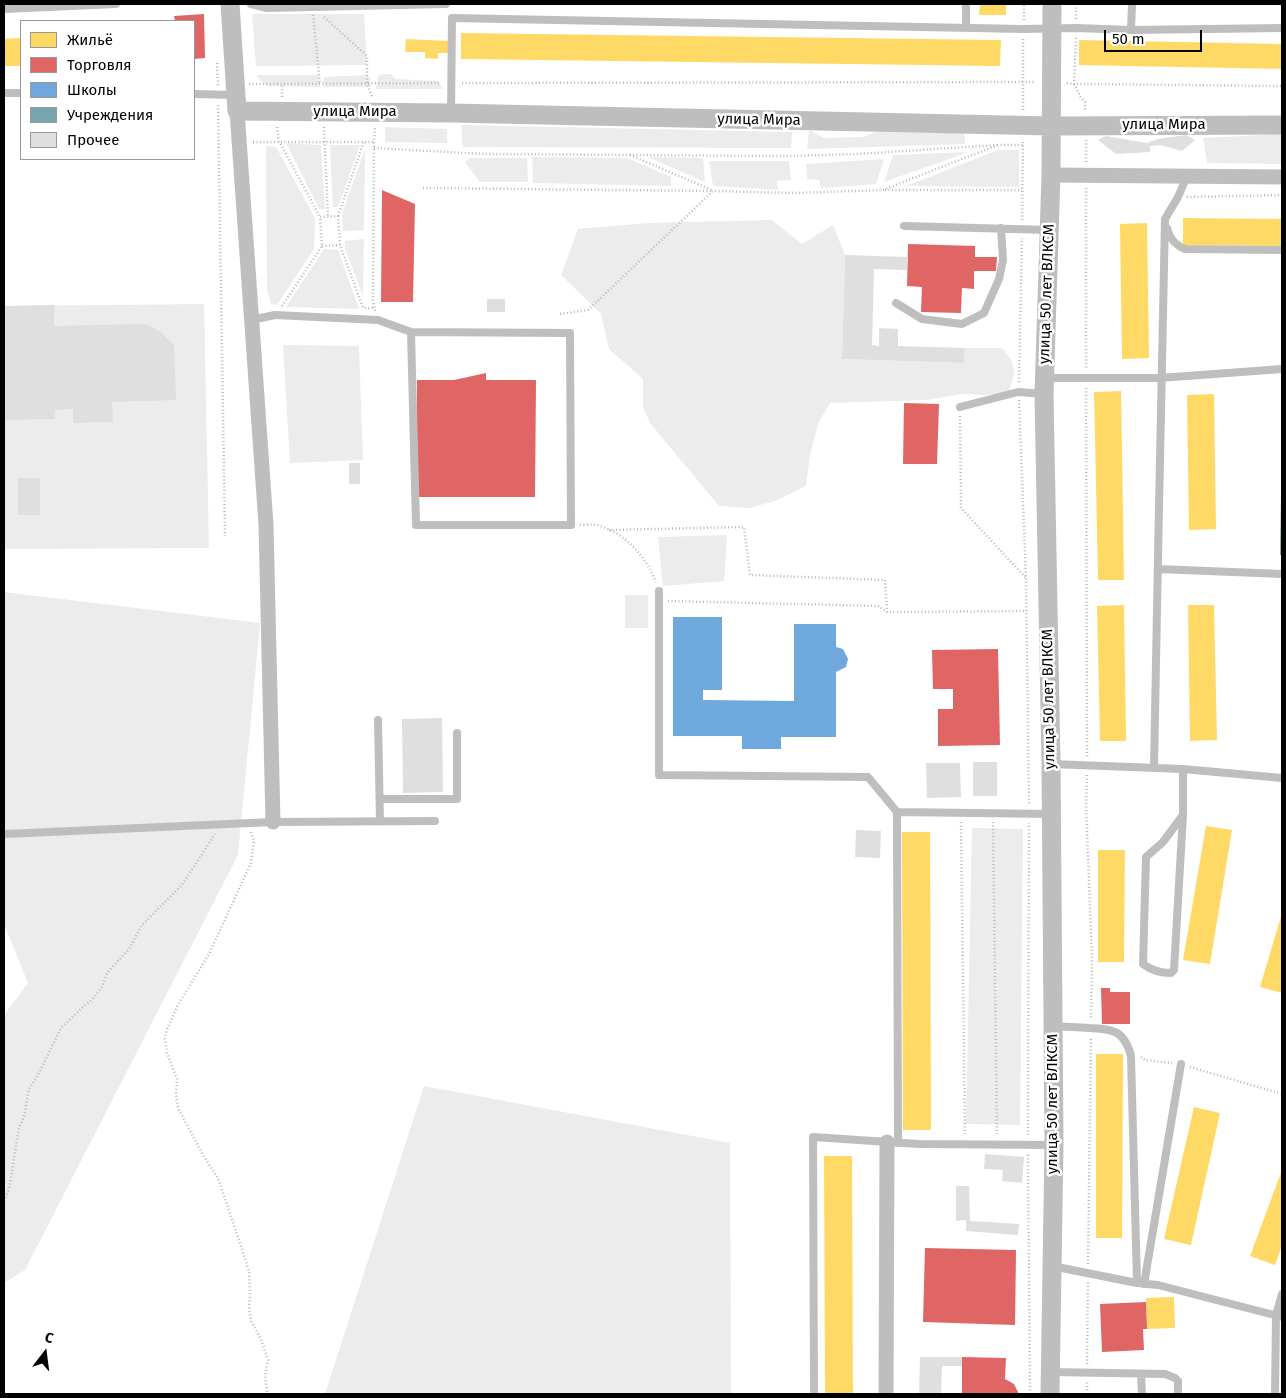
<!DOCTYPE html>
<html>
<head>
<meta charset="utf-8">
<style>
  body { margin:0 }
  #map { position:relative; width:1286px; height:1398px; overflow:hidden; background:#fff; font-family:"Fira Sans",sans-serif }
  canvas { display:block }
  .frame { position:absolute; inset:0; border:5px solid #000; pointer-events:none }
  .legend { position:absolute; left:20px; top:20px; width:175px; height:140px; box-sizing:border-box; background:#fff; border:1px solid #999; margin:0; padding:6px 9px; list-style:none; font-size:15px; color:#000 }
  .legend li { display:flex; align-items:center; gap:10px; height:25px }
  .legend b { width:25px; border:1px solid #999 }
  .north { position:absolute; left:20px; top:1328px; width:50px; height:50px; -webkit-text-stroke:4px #fff; paint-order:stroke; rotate:15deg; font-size:14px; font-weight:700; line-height:20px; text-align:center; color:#000 }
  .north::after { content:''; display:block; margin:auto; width:18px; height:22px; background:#000; clip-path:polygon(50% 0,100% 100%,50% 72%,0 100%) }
  .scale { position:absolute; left:1104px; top:30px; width:98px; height:22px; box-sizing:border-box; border:2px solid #000; border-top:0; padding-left:6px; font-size:15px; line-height:18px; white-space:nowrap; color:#000; -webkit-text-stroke:4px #fff; paint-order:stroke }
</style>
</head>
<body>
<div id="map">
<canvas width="1286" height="1398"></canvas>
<div class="frame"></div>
<ul class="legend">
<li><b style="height:14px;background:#ffd966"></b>Жильё</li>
<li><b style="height:14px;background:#e06666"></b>Торговля</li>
<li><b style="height:14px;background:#6fa8dc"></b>Школы</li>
<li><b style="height:14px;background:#76a5af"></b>Учреждения</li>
<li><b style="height:14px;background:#dfdfdf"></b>Прочее</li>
</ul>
<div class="north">С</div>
<div class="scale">50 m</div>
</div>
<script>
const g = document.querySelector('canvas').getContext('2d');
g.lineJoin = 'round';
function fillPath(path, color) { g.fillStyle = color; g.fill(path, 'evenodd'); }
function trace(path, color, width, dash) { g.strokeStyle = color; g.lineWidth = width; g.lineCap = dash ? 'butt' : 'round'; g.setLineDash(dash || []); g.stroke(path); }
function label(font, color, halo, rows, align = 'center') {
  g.font = font + ' "Fira Sans",sans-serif'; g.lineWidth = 5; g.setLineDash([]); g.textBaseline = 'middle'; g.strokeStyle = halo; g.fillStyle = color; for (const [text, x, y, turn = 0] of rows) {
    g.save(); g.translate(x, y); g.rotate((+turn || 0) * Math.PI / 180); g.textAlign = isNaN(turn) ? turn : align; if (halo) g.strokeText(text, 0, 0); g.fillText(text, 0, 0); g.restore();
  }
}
const green = new Path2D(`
  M252,14H364L367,65L256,66Z
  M384,74H391L395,79L438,81L443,89H376L378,76Z
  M256,75H319L320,87L266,86Z
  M367,75L370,78L371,87H323L324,77Z
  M461,125L792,132L791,148L463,147Z
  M385,127L447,129V143L385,142Z
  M809,130L824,138L863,137L876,132L964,133L965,144L807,149Z
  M1282,134V164L1207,163L1203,138Z
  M286,143L321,145L325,209H319Z
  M330,145H360L338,207H333Z
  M266,146L276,147L315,218L314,249L277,305L271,304L267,290Z
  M365,149L364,230L343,231L342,214Z
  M998,150H1019V187L906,186Z
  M969,152L884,182L893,155Z
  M532,157L627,158L671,177V186L533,183Z
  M648,157L703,158L705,182Z
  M470,158H527L528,182H480L465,162Z
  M884,159L876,184L821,188L819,180L807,179L806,164Z
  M709,161H789L791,180L777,181L778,190L713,186Z
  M772,220L802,244L833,225L845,255L842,359L964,363L965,348H1002C1017,365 1016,371 1009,392L987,395L962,394L926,400L830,403L818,424L810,455L806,486L775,501L749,508L719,506L650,423L643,407V379L609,349L601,314L561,275L578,229L648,223Z
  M364,239L363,296L345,248V241Z
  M324,249L338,250L359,309L286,307Z
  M204,304L209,548L4,549V306Z
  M283,345L359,346L363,460L290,463Z
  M727,535L724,581L663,586L658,537Z
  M4,592L260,623L238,855L25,1270L4,1283V1015L28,983L4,924Z
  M625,595H648V628H625Z
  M972,828L1023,829L1020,1125L966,1124Z
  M424,1086L730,1143L731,1394H325Z`);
const homes = new Path2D(`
  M980,4H1006V15H979Z
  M461,33L1001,40L1000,66L461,59Z
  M21,38V66H4V39Z
  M406,39L449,41V53H438V59L425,58V52H405Z
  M1079,40L1282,44V69L1079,65Z
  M1183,218L1282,219V246L1183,245Z
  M1147,223L1149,358L1122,359L1120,224Z
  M1121,391L1124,580H1098L1094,392Z
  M1214,394L1216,529L1189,530L1187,395Z
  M1124,605L1126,741H1100L1097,606Z
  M1188,605H1214L1217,740L1190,741Z
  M1206,826L1232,830L1210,964L1183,960Z
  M902,832H930L931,1130H903Z
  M1098,850H1125L1124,962H1098Z
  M1282,913V993L1260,987Z
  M1096,1054H1123L1122,1238H1096Z
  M1194,1107L1220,1113L1191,1245L1164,1239Z
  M824,1156H852L853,1394H825Z
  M1282,1170V1246L1275,1265L1250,1256Z
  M1174,1297L1175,1328L1147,1329L1146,1298Z`);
const shops = new Path2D(`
  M204,14L205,58L194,59V21H175L174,16Z
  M382,190L415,204L413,302H381Z
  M908,244L975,246V257H997L996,271H974V289L962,288L961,313L921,312L922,287L907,286Z
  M486,373V380H536L535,497H417V380H454Z
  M904,403L939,404L937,464H903Z
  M998,649L1000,745L938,746V709H953V689H933L932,650Z
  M1101,988H1110V992H1130V1024H1102Z
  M925,1248L1016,1250L1015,1325L923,1322Z
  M1146,1302L1147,1329H1143L1144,1350L1102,1352L1100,1304Z
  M962,1357L1006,1358L1005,1379L1014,1384L1019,1394H962Z`);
const schools = new Path2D(`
  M673,617H722V690H703V700L794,701V624H836V647L843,649L848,659L846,667L836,672V737H781V749H742V736H673Z`);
const public = new Path2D(`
  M1281,494H1282V555H1280Z`);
const building = new Path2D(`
  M1186,135L1195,140L1182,151L1160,145L1150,146V152L1116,154L1098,140L1106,136L1147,143L1158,139Z
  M845,255L908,257L907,270L874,269L872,345L879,346V328L898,329V346L965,348L964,363L842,359Z
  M487,299H505V312H487Z
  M54,305V326L140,324L148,325L161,332L174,345L176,400L112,402L113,422L73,423V409L55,410V419L4,420V306Z
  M349,463H360V484H349Z
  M18,478H40V515H18Z
  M442,718L443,792L403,793L402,719Z
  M973,762H997V796H973Z
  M926,763H960L961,797L927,798Z
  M856,830L881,831L880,858L855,857Z
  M985,1154L1024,1157L1022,1183L1002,1181L1003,1170L984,1169Z
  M956,1186H969L970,1221L1019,1224L1018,1235L966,1231V1220L956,1221Z
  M920,1357H962V1366H942L941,1394H919Z`);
const path = new Path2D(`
  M1076,4V20
  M313,15L320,84
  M324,17L367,56V83L372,97
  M1024,20V4
  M1076,38L1074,84L1282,86
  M217,63L218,85
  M462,83L1036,82
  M1067,83L1074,84L1081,98L1085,102V112
  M249,84L441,83
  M282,97V84
  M218,105L225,536
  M1023,110V38
  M277,127L279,141L320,217
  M324,127L328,217
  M1086,140V162
  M253,142H374
  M374,148L484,154L786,156L858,154L998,145
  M630,155L712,190
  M423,188L713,191
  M1086,188V370
  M885,190H1022
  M1187,197L1282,195
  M338,216L364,141
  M1022,220L1023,140
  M322,246L340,245
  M282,306L322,246L320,217L338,216L340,245L363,308H374
  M375,311L373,300L374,142L375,127
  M560,314L588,310L713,191L795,193L883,190L998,145H1023
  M1019,382L1022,238
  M1086,388L1087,757
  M1019,400L1026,578L1029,805
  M960,416L961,508L1026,578
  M580,525C585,525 591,524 596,525C624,531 646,557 656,582
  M609,530L744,527L750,575L885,580L887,612L1027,611
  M668,601L878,606L887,612
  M1087,775L1086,805L1092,957L1091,1019
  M961,822L965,1134
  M993,822L997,1134
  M251,832L254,841L251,863L209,954L178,1005L167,1029L165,1039L167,1053L177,1079L176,1094L178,1108L204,1157L218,1178L245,1258L249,1272L250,1293L249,1307L251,1321L261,1339L268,1360L265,1376L267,1391L266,1394
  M1141,1057L1145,1060L1172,1063
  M1190,1067L1282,1094
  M1028,1135L1029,823
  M1028,1155L1030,1394
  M4,1201L9,1189L19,1128L24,1116L29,1089L38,1075L61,1028L83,1007L92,1000L102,987L107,973L129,949L142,925L182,885L215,834
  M1088,1264L1091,1037
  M1087,1364L1088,1282
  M1087,1394V1382`);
const service = new Path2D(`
  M251,4L267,8L446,4
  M966,4V28
  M4,9L116,4
  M1131,30L1132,4
  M4,93H21
  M194,94L236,95
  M451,113L452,18L1023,29L1076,28L1131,30L1282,28
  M904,226L1049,230
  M1167,228C1170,239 1175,245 1185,249L1282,250
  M896,303L922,319L962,324L984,313L999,279L1003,260L1001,228
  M251,320L275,315L378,320L411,332L570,333L571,525H416L411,332
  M1044,378H1160L1282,369
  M960,407L1018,392L1044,394
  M1158,569L1282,574
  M659,591V775L868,777L897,812
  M378,720L380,821
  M1051,764L1183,769L1282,778
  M1154,768C1158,585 1160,402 1165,219L1178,197L1187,176
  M1183,769V815L1163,842L1146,857L1143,964C1151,970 1161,973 1171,973L1174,970L1183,815
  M380,799H457V733
  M4,834L273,822L435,821
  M1053,1026C1065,1027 1077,1027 1089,1028C1113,1029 1124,1030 1131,1056L1137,1283
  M898,1143L897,812L1051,814
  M1052,1266L1137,1283L1158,1285L1282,1317
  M1144,1284L1181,1064
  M1051,1372L1165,1374L1175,1378L1178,1381V1394
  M1141,1374L1142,1394
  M814,1394L813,1137L919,1144L1053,1145
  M1275,1394L1276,1315L1282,1294`);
const minor = new Path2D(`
  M237,111L266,525L273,822
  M1051,175L1282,177
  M886,1394L887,1142`);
const tertiary = new Path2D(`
  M230,4L237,111L451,113L1052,126L1282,125
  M1050,1394L1054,1145L1051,764L1044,394L1051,175L1052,4`);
const streetNames = [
  ["улица Мира",355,112],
  ["улица Мира",759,120,1],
  ["улица Мира",1164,125],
  ["улица 50 лет ВЛКСМ",1047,294,-88],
  ["улица 50 лет ВЛКСМ",1049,699,-91],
  ["улица 50 лет ВЛКСМ",1053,1104,-90]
];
fillPath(green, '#ececec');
fillPath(homes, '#ffd966');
fillPath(shops, '#e06666');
fillPath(schools, '#6fa8dc');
fillPath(public, '#76a5af');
fillPath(building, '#dfdfdf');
trace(path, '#b9b9b9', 2.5, [1, 2.5]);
trace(service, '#bebebe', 8);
trace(minor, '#bebebe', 15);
trace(tertiary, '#bebebe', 19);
label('15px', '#000', '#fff', streetNames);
</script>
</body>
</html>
